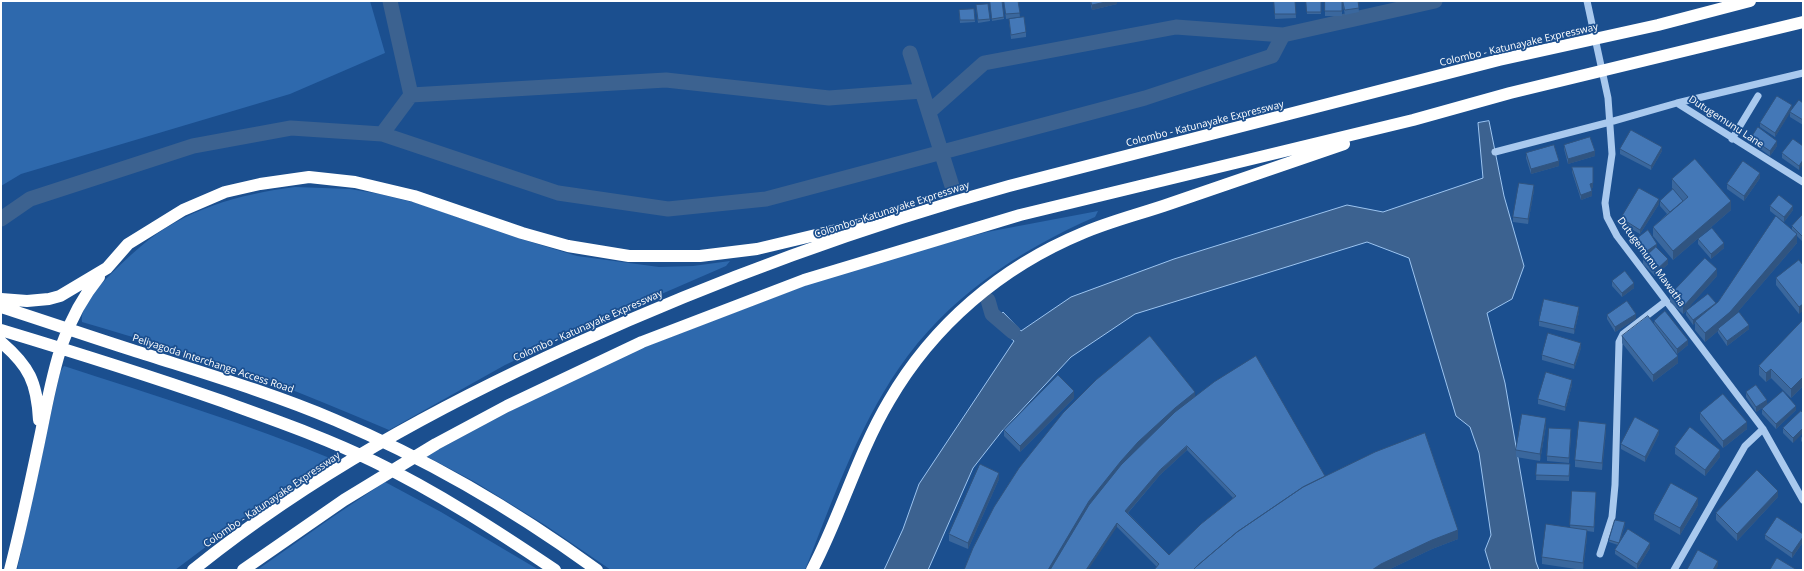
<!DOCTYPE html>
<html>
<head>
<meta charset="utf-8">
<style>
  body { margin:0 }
  #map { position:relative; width:1804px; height:571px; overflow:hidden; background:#1b4f8f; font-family:"Open Sans",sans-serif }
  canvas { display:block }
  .frame { position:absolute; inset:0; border:2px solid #fff; pointer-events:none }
</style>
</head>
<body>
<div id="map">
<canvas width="1804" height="571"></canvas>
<div class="frame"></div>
</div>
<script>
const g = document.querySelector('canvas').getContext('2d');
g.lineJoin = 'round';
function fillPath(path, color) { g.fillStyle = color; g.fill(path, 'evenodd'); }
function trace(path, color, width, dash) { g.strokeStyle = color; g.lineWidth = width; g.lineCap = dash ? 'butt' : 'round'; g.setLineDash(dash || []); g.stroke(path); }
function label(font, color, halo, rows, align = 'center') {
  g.font = font + ' "Open Sans",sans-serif'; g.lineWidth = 3.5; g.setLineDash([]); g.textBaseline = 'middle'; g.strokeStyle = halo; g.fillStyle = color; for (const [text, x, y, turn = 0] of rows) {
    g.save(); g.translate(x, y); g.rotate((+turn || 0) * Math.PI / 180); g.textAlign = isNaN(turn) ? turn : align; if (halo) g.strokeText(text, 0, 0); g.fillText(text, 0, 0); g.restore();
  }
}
const green = new Path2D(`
  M1,1H370L385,53L290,94L21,174L1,186Z
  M295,187L350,189L380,194L420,204L521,239L577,256L659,267L693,266L730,261L726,266L590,325L505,365L389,430C344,411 299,392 253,375C197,355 139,339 82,322C80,307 96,289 107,278C117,268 128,257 140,247C183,210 239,194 295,187Z
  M1098,211L1095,217C1019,250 947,298 899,368C857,429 832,502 805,570H611L545,525L475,482L426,456L531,400L621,356L817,281L870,264L987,232Z
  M64,366C156,396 248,424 337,461L251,513L175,570H17L60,372Z
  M385,482L441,512L539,570H257L334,516Z`);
const water = new Path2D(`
  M1489,121L1504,196L1524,266L1512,299L1487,313L1505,383L1536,562L1539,570H1491L1485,550L1491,535L1479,453L1470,427L1456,416L1409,258L1367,242L1135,314L1071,357L1002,431L973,468L928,570H884L903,529L919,484L1014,341L994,324L1003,312L1021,331L1071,297L1174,259L1347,205L1383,212L1483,178L1478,123Z`);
const canal = new Path2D(`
  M910,53L952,186
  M411,95L666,80L829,98L922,91
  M929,112L984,63L1176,27L1283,35L1435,1
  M382,134L558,193L668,209L766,199L1145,98L1272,56L1283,35
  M1,219L30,199L193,146L291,128L382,134L411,95L390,1
  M988,300L992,314L1013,332`);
const minor = new Path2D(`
  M1587,1L1608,98L1612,154L1605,203L1607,217L1617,236L1763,429L1803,500
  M1677,103L1803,73
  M1732,139L1758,96
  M1495,152L1610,122L1677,103L1803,182
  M1600,554L1612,517L1615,485L1619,342L1623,334L1666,301
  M1674,570L1745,446L1763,429`);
const highway = new Path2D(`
  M1,299L27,301L49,299L60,296L107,268L128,244L183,210L225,192L260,184L309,177L355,182L414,196L522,233L568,246L629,256H700L757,249L866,223
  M1,307C45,321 88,336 132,350C200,372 269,392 335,420C427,459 516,511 597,570
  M1,330C74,352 147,375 219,400C271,419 324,437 375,462C437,492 497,531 555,570
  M1,342C29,366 37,382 39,420
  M10,570C21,527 30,485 39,442C52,381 58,327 99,277
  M193,570C308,477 439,406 573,345C714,281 860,227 1009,186L1499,60L1658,25L1750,1
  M243,570L344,500L436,444L507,406L642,342L804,280L1020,215L1413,120L1510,93L1803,22
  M812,570C841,515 857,455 889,401C933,325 1001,267 1083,233C1111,221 1140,214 1169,204C1227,184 1286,164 1344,144`);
const wall = new Path2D(`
  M990,1L1004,17V19L992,21Z
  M1004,1H1018L1020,17L1006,19Z
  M1090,1H1117V4L1092,10Z
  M1274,1H1295L1296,18L1275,19Z
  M1306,1H1321V14H1307Z
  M1325,1H1342V16H1325Z
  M1342,1H1358L1359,12L1345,15Z
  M976,7L990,19V21L978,23Z
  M974,9L975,22L960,23L959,10Z
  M1009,19L1026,32V37L1011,39Z
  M1803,103V125L1790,117V112L1775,137L1760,127V123L1792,110Z
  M1751,138L1777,146L1770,156L1751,142Z
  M1564,145L1595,156L1568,164L1564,149Z
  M1803,146L1799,170L1782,158V153Z
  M1620,149L1662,151L1651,170L1620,154Z
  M1526,153L1559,166L1531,174L1526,158Z
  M1572,167H1593V188H1591L1592,196L1581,200L1572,172Z
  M1760,178L1744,201L1727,189V184Z
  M1672,179L1731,210L1673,260L1653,236V227L1667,214L1660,206V201H1683L1672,188Z
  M1534,190L1528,224L1513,222V217Z
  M1659,204L1640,234L1621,223V218Z
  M1770,206L1793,210L1784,222L1770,211Z
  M1803,214V242L1797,236V243L1735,315L1749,329L1727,346L1718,333V331L1705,342L1695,330V323L1693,325L1686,315V311L1683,314L1670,302V295L1717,276L1687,309L1716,304L1792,229V226Z
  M1698,239L1724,248L1711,259L1698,244Z
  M1635,240L1657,248L1668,264L1655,276L1643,264V259L1646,257L1644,258L1635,244Z
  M1803,265L1799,314L1776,285V278Z
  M1612,281L1634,288L1622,297L1612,286Z
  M1579,312L1574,334L1539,326V321Z
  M1607,315L1636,319L1615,332L1607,319Z
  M1803,320V386L1791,398L1771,378L1766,382L1759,375V366Z
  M1654,321L1688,345L1677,354L1665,338L1678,363L1653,382L1622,343V336L1654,325Z
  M1581,348L1574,369L1542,360V355Z
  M1572,385L1565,411L1538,404V399Z
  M1746,392L1767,405L1756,412L1746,397Z
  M1195,397L1325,476L1458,539L1432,549L1388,570H1154L1157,567L1117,527L1019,468ZM1187,450L1233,498L1169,555L1128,513L1160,475Z
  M1074,398L1020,452L1004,436V430Z
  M1762,409L1796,410L1776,429L1762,414Z
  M1801,411L1793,443L1783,433V428Z
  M1700,413L1747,429L1723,448L1700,420Z
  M1546,425L1540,461L1516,457V450Z
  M1606,431L1602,470L1575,467V460Z
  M1571,434L1569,463L1547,461V456Z
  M1659,434L1645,462L1621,449V444Z
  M1801,437L1803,438V443L1801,441Z
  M1675,447L1720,457L1705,476L1675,454Z
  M1537,463L1570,464L1569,481L1536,480Z
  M999,479L968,549L949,541V534Z
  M1572,491L1596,492L1594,532L1587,531V537L1583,570L1542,564V557L1570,528Z
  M1778,497L1737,541L1716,520V513Z
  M1698,505L1680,535L1654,520V514Z
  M1625,525L1620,541L1650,548L1637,569L1615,554V550L1618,545L1609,542V540Z
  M1803,534V542L1792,558L1765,539V535Z`);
const shadedWall = new Path2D(`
  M1110,1H1117V4L1092,10V5Z
  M1792,105V110L1775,137V133Z
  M1777,141V146L1770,156V151Z
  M1662,147V151L1651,170V166Z
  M1595,151V156L1568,164V159Z
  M1803,160V164L1799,170V166Z
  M1559,161V166L1531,174V169Z
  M1760,173V178L1744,201V196Z
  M1593,183V188L1590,189V184Z
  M1534,185V190L1528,224V219Z
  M1592,191V196L1581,200V195Z
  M1659,199V204L1640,234V230Z
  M1731,201V210L1673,260V251Z
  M1793,206V210L1784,222V217Z
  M1797,234V243L1730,321L1718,329V331L1705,342V333Z
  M1724,243V248L1711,259V254Z
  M1657,244V249L1644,258V253Z
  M1668,259V264L1655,276V271Z
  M1717,269V276L1683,314V307Z
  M1634,283V288L1622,297V293Z
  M1716,303V308L1695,321V323L1693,325V320Z
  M1803,304V311L1799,314V307Z
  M1579,307V312L1574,334V329Z
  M1636,314V319L1615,332V327Z
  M1749,325V329L1727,346V341Z
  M1688,340V345L1677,354V349Z
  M1581,343V348L1574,369V365Z
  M1678,356V363L1653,382V375Z
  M1771,369V378L1766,382V373Z
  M1803,377V386L1791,398V389Z
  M1572,380V385L1565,411V407Z
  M1074,391V398L1020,452V446Z
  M1195,392V401L1053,570H1048L1089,501L1121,461L1138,442L1175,408Z
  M1767,400V405L1756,412V407Z
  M1796,406V410L1776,429V424Z
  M1546,418V425L1540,461V454Z
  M1747,422V429L1723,448V441Z
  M1606,424V431L1602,470V463Z
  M1803,428V433L1793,443V438Z
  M1659,430V434L1645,462V457Z
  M1187,446V450L1160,475L1125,516V511L1160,470Z
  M1720,450V457L1705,476V470Z
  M999,473V479L968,549V543Z
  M1778,491V497L1737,541V534Z
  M1698,498V505L1680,535V528Z
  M1625,522V525L1619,545V543Z
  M1117,523V527L1088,570H1086Z
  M1458,530V539L1432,549L1388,570H1372L1381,564L1432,540Z
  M1587,530V537L1583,570V563Z
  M1803,537V542L1792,558V553Z
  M1650,543V548L1637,569V564Z
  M1718,561V566L1716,570H1713Z`);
const building = new Path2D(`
  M990,1H1002L1004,17L992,19Z
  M1004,1H1018L1020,13L1006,14Z
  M1091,1H1110L1092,5Z
  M1274,1H1295L1296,14H1275Z
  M1306,1H1321V12H1307Z
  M1325,1H1342V11H1325Z
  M1343,1H1358L1359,8L1345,10Z
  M988,4L990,19L978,20L976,5Z
  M974,9L975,20H960L959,10Z
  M1024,17L1026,32L1011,35L1009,19Z
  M1777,96L1792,105L1775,133L1760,123Z
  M1799,100L1803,103V120L1790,112Z
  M1758,127L1777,141L1770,151L1751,138Z
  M1631,130L1662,147L1651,166L1620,149Z
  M1590,137L1595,151L1568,159L1564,145Z
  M1793,139L1803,146V160L1799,166L1782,153Z
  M1554,145L1559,161L1531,169L1526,153Z
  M1695,159L1731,201L1673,251L1653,227L1688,197L1672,179Z
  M1743,161L1760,173L1744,196L1727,184Z
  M1572,167H1593V183L1590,184L1592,191L1581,195Z
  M1519,183L1534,185L1528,219L1513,217Z
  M1639,188L1659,199L1640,230L1621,218Z
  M1673,189L1683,201L1670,212L1660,201Z
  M1779,195L1793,206L1784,217L1770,206Z
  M1803,214V237L1792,226Z
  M1776,216L1797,234L1730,312L1705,333L1695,321L1718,302Z
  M1712,228L1724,243L1711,254L1698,239Z
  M1648,230L1657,244L1644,253L1635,240Z
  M1656,247L1668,259L1655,271L1643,259Z
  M1705,258L1717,269L1683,307L1670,295Z
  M1799,260L1803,265V304L1799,307L1776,278Z
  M1625,271L1634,283L1622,293L1612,281Z
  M1708,294L1716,303L1693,320L1686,311Z
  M1544,299L1579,307L1574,329L1539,321Z
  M1627,301L1636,314L1615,327L1607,315Z
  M1665,311L1688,340L1677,349L1654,321Z
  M1739,312L1749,325L1727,341L1718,329Z
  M1648,316L1678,356L1653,375L1622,336Z
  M1803,320V377L1791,389L1771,369L1766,373L1759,366Z
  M1548,333L1581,343L1574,365L1542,355Z
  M1150,336L1195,392L1175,408L1138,442L1121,461L1089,501L1048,570H964L973,548L994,507L1019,468L1063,413L1096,380Z
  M1256,356L1325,476L1303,487L1237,532L1197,566L1193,570H1154L1159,564L1117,523L1086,570H1050L1089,505L1121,465L1175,412L1214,382ZM1187,446L1236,496L1201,524L1169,555L1125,511L1160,470Z
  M1546,372L1572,380L1565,407L1538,399Z
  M1058,375L1074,391L1020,446L1004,430Z
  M1756,385L1767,400L1756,407L1746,392Z
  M1783,391L1796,406L1776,424L1762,409Z
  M1723,394L1747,422L1723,441L1700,413Z
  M1801,411L1803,413V428L1793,438L1783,428Z
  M1522,414L1546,418L1540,454L1516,450Z
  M1635,417L1659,430L1645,457L1621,444Z
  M1579,421L1606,424L1602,463L1575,460Z
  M1690,427L1720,450L1705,470L1675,447Z
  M1549,428L1571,429L1569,458L1547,456Z
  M1425,433L1458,530L1432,540L1381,564L1372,570H1193L1197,566L1237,532L1303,487L1375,452Z
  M1537,463L1570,464L1569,476L1536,475Z
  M980,464L999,473L968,543L949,534Z
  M1757,470L1778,491L1737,534L1716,513Z
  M1671,483L1698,498L1680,528L1654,514Z
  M1572,491L1596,492L1594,527L1570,525Z
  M1777,517L1803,534V537L1792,553L1765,535Z
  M1615,520L1625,522L1619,543L1609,540Z
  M1546,524L1587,530L1583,563L1542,557Z
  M1628,529L1650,543L1637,564L1615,550Z
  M1698,550L1718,561L1713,570H1687Z
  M1777,558L1797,570H1770Z`);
const streetNames = [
  ["Colombo - Katunayake Expressway",1519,45,-13],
  ["Dutugemunu Lane",1726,122,33],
  ["Colombo - Katunayake Expressway",1205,124,-14],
  ["Colombo - Katunayake Expressway",892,210,-18],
  ["Dutugemunu Mawatha",1651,262,54],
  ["Colombo - Katunayake Expressway",588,326,-24],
  ["Peliyagoda Interchange Access Road",213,364,18],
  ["Colombo - Katunayake Expressway",272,500,-34]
];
fillPath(green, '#2e69ad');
fillPath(water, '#3c6290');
trace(water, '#9cc4f0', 1);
trace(canal, '#3c6290', 15);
trace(minor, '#a9c9ee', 7);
trace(highway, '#fff', 12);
fillPath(wall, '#3a679d');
fillPath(shadedWall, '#305480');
fillPath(building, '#4478b7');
trace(building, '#305480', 1);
label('10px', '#fff', '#1b4f8f', streetNames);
</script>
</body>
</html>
